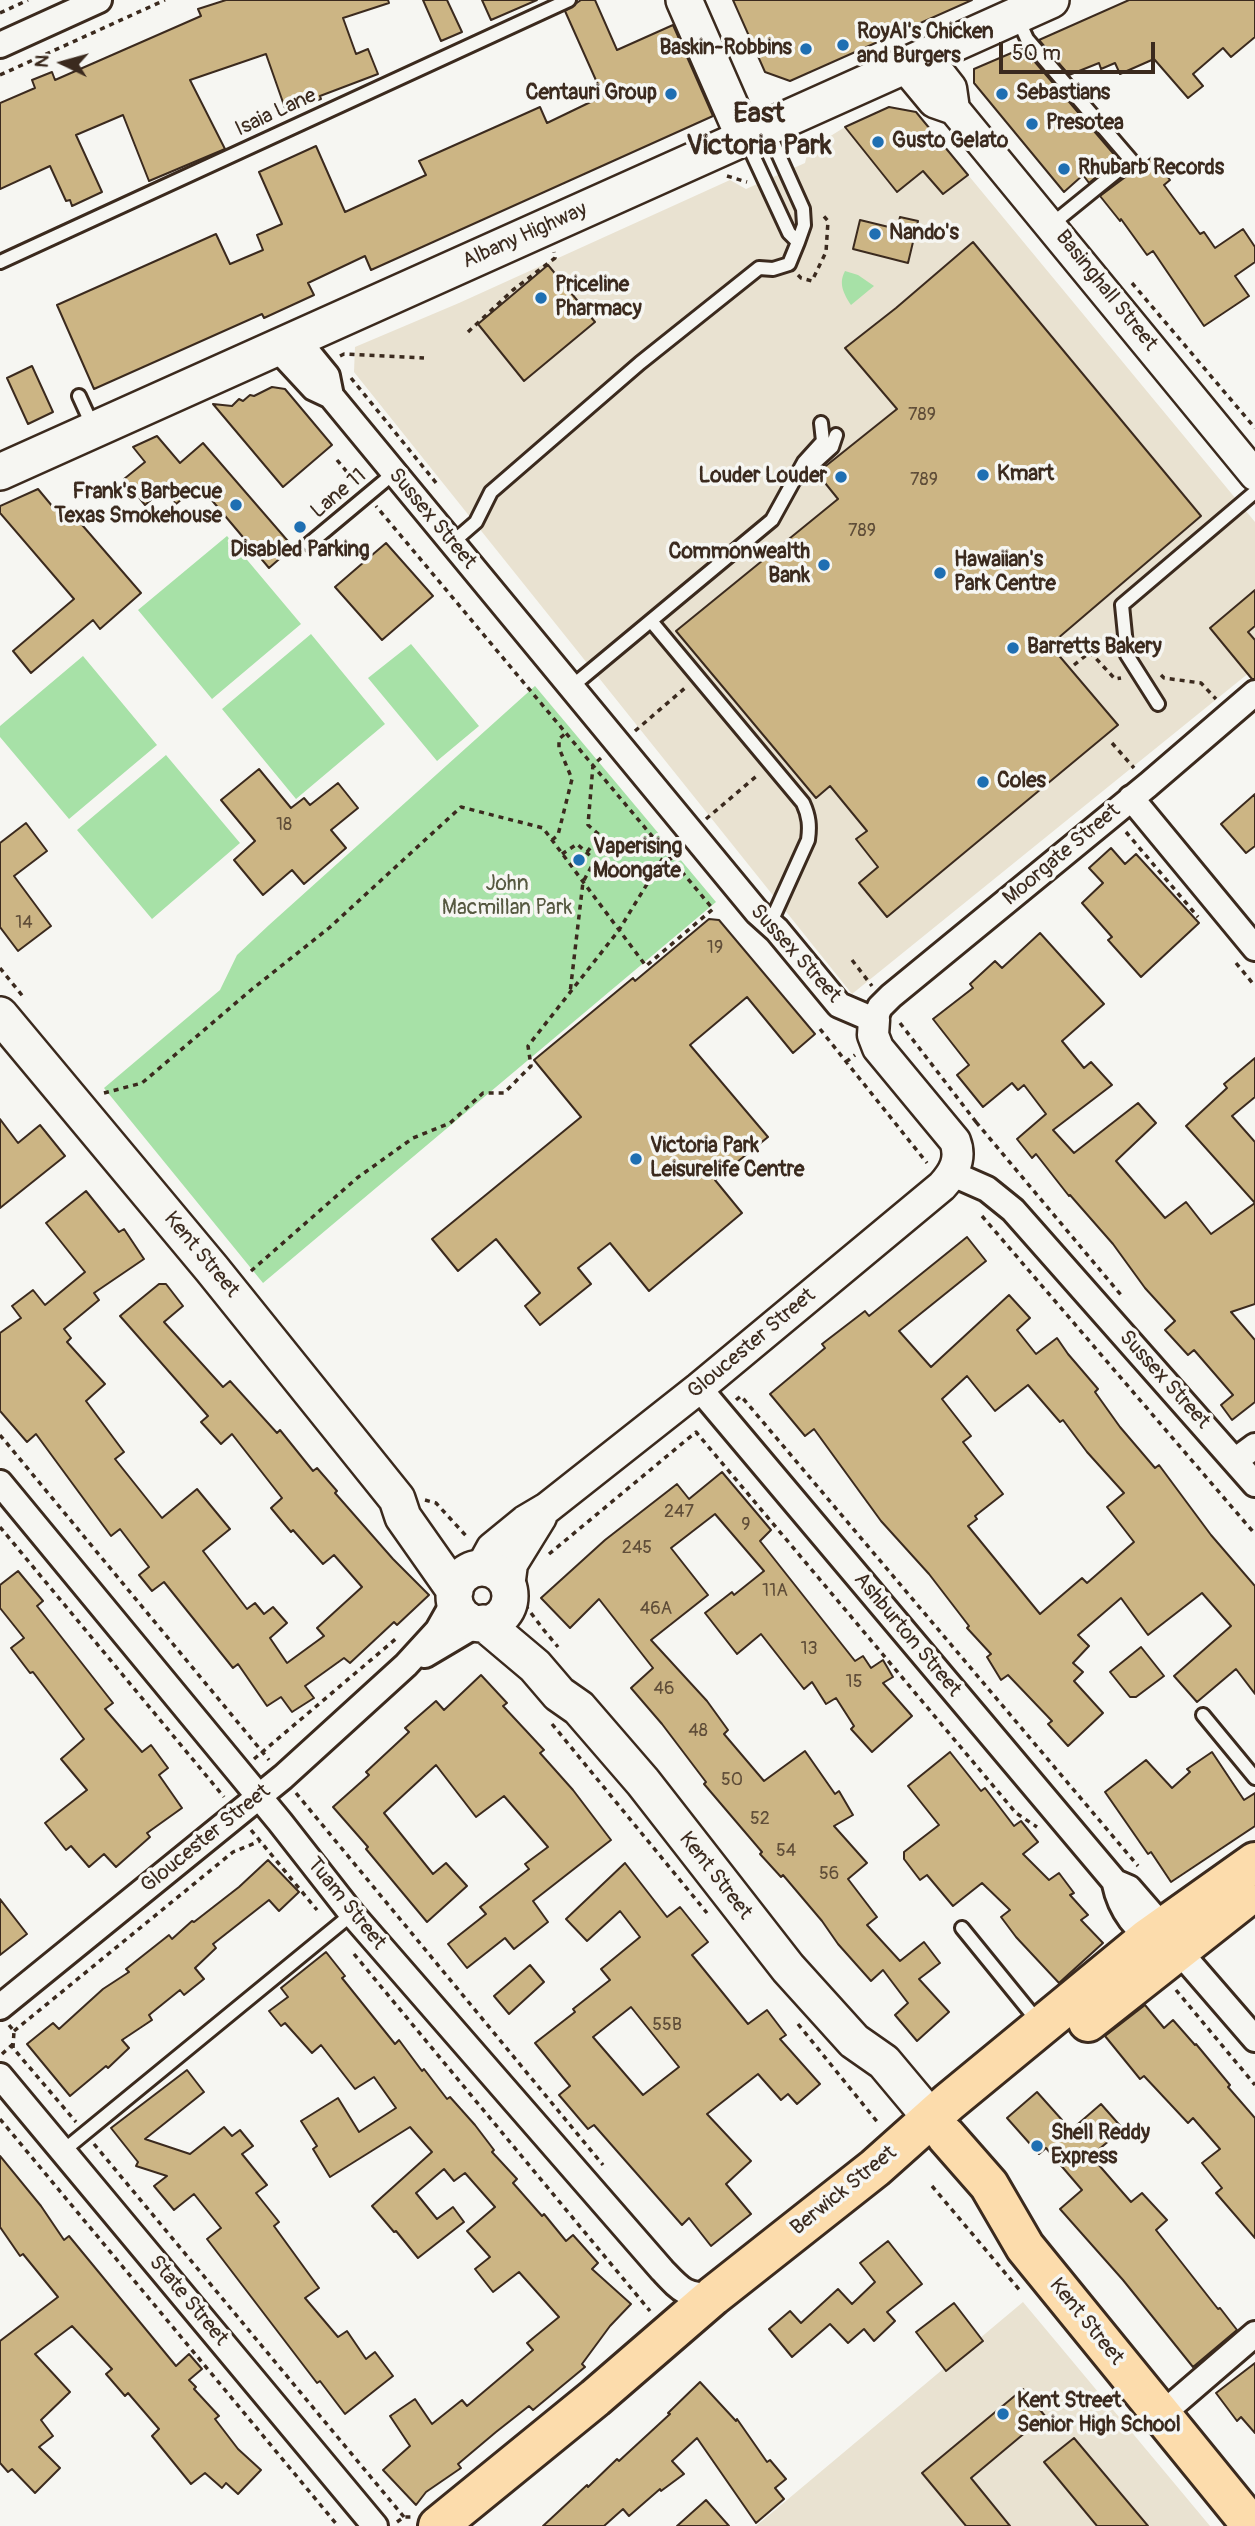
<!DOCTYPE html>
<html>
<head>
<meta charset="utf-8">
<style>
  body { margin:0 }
  #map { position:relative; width:1255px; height:2526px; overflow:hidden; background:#f6f6f2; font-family:Pangolin,sans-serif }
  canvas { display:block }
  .north { position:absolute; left:28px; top:28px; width:70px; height:70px; -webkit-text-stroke:5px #f6f6f2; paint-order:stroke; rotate:275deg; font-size:19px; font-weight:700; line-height:28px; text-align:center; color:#3b2a1e }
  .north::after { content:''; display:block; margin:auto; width:24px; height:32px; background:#3b2a1e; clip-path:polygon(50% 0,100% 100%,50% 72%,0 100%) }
  .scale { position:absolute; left:999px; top:42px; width:156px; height:32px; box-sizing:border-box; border:4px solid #3b2a1e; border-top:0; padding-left:9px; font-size:21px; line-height:24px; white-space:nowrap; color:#3b2a1e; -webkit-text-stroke:5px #f6f6f2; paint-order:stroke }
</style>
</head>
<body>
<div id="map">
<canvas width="1255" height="2526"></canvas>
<div class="north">N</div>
<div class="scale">50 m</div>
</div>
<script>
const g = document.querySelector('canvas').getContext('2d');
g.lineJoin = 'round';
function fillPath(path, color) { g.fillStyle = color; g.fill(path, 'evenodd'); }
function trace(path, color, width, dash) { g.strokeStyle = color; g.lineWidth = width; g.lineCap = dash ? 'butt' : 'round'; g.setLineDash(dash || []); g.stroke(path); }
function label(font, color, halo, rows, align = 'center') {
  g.font = font + ' Pangolin,sans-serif'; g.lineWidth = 7; g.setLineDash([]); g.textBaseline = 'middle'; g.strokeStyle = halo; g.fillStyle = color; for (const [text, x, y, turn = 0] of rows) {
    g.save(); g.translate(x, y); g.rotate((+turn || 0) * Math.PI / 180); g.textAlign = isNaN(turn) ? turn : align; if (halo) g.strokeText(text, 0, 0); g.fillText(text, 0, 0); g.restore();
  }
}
const built = new Path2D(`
  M889,107L916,112L1255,522V668L852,994L354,372L355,347L459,303L730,180L746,189L805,163L808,150L845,127Z
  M1023,2302L1210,2526H756Z`);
const green = new Path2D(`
  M845,271L858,275L874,286L851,305C844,294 838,284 845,271Z
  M227,536L301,624L212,699L138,610Z
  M311,634L385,724L296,799L222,709Z
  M411,644L479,726L437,761L368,678Z
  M83,656L157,745L69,819L0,737V726Z
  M535,686L716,902L263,1283L104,1088L220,990L237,955L269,925Z
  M166,755L240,843L152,919L77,830Z`);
const building = new Path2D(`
  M226,0H388L389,3L343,18L356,54L368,49L378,74L320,96L321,99L286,111L266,54L190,80L225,149L149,181L123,115L76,135L102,192L72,206L70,200L66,201L50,166L0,189V103L35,88L32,80L52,72L55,80L201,16L198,9Z
  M423,0H447L462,32L441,41Z
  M482,0H537L491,20Z
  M581,0H595L617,50L673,25L713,116L371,270L365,256L308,283L314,295L264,318L262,314L94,389L57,305L216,234L230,264L263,250L257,235L282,224L259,172L316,146L345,212L426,175L419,161L511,120L540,107L547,123L603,96L565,11Z
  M733,0H972L790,81L765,72Z
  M1129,0H1255V37L1231,57L1223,48L1193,74L1203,86L1188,98L1154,59L1120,74L1115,63L1101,69L1099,63L1069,75L1039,40Z
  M1023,48L1118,159L1089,183L1083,175L1064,192L974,83V69Z
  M889,107L916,112L968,175L943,194L923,171L897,192L845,127Z
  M1152,157L1170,180L1164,185L1200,234L1204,232L1215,248L1243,229L1255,247V262L1235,276L1249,296L1204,326L1153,251L1147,255L1121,219L1120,221L1100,196Z
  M900,217L918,221L908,263L853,249L860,220L897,229Z
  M973,242L1201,516L1050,645L1118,725L887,917L859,883L878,867L856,839L867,831L830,786L816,798L676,631L838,499L817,473L897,409L845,348L896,308Z
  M548,265L595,322L524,381L478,324Z
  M32,366L53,412L28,424L7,378Z
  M272,387L285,389L332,445L283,487L213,404L232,406L239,399L243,401L250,395L254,396Z
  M157,436L180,463L203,443L293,547L269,568L199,485L176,504L164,489L145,505L124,479L145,462L133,447Z
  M38,489L62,518L70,511L141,593L100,629L93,620L31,673L13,651L74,599L0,513V506Z
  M386,543L433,596L382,640L335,587Z
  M1255,590V626L1248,632L1255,640V679H1252L1210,628Z
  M259,769L291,808L304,798L310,805L338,783L358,808L331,830L346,848L304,884L292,870L263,895L234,860L255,841L221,800Z
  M1255,794V846L1246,853L1221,824Z
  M26,823L47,851L14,876L51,926L18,951L0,927V843Z
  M1111,848L1125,864L1136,854L1199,923L1141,977L1108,940L1112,937L1082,903L1103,883L1089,868Z
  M709,919L719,920L815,1034L793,1053L747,997L690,1045L768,1137L715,1180L742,1213L649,1291L610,1243L578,1268L591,1284L540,1325L525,1306L540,1293L496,1239L458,1271L432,1239L581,1117L534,1060L633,978L635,981Z
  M1040,933L1104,1004L1062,1041L1084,1068L1091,1062L1112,1085L1053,1130L1074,1153L1138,1103L1156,1123L1116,1161L1165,1218L1186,1202L1211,1234L1255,1203L1186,1126L1227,1088L1224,1084L1255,1058V1097L1232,1116L1255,1142V1304L1231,1312L1255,1340V1402L1232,1420L1221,1405L1233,1395L1194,1350L1188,1355L1165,1330L1175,1321L1145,1288L1113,1244L1070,1195L1069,1196L1036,1154L1032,1158L1017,1139L1046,1114L1024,1085L1018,1090L1012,1083L983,1107L957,1075L969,1065L933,1019L973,988L970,984L995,961L1002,968Z
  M0,1119L18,1143L40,1125L65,1156L0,1208Z
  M86,1191L119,1232L124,1229L144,1259L94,1293L99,1300L64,1329L71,1338L67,1342L105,1384L86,1401L124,1452L115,1459L162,1518L197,1489L230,1529L203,1551L247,1609L255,1603L264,1614L273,1607L287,1623L270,1638L287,1663L324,1636L317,1628L362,1587L334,1555L323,1564L293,1530L291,1532L271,1508L282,1498L232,1434L221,1444L201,1422L208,1416L120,1316L159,1284H166L183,1306L164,1322L223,1387L230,1381L277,1433L280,1430L313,1471L317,1468L337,1491L335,1493L393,1559L429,1595L397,1625L394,1622L350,1663L344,1658L305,1686L314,1698L292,1712L281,1697L267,1706L238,1664L233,1668L164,1582L152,1591L139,1575L149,1567L120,1529L111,1536L36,1434L27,1442L0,1411V1333L21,1318L12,1306L33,1290L45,1305L85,1272L46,1223Z
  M967,1237L986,1261L899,1331L931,1367L1009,1295L1030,1318L1017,1330L1036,1354L1057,1338L1068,1354L1098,1389L1095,1392L1120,1427L1155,1468L1159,1465L1211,1535L1255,1586V1694L1236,1669L1197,1702L1174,1676L1231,1626L1202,1593L1148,1635L1121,1598L1078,1635L1089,1646L1073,1663L1083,1672L1074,1681L1103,1713L1068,1746L1048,1724L1052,1721L1008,1675L1001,1680L987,1657L991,1654L967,1628L969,1626L929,1574L881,1521L814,1429L805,1436L770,1394L825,1348L822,1344L865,1311L869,1316ZM967,1376L995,1411L1028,1385L1060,1422L1063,1420L1087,1452L1124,1493L1107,1507L1134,1542L1087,1583L1082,1578L1040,1614L968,1526L977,1519L975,1516L1003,1494L963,1442L971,1436L942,1399Z
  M722,1472L771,1530L760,1541L855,1661L863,1656L871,1668L883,1660L893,1677L883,1683L912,1716L872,1752L851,1729L854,1726L836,1698L826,1704L812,1682L804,1689L761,1634L737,1654L705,1613L732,1592L734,1595L764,1571L715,1514L671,1548L708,1595L651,1640L707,1701L728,1730L724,1734L764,1781L805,1751L835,1794L839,1791L853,1815L834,1826L867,1863L848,1879L877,1917L867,1925L900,1961L924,1942L940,1963L919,1979L949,2012L917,2041L895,2015L908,2003L883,1970L871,1981L838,1944L822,1921L783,1875L781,1877L760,1854L762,1852L704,1784L706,1782L662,1724L631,1688L653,1668L599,1599L570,1628L541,1598L605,1540L677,1484L689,1499Z
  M18,1571L43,1601L37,1606L113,1703L105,1709L142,1752L151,1745L168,1768L159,1775L182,1808L147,1833L150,1837L116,1867L104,1854L89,1867L71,1846L66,1850L45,1823L87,1790L61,1759L84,1739L33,1672L30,1673L11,1648L24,1638L0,1608V1585Z
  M1141,1647L1164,1676L1136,1697H1130L1110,1672Z
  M481,1675L507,1703L503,1706L544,1750L540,1753L573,1790L611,1840L533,1901L548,1922L514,1949L505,1938L467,1968L448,1944L486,1914L480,1907L529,1869L525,1864L548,1847L504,1796L476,1817L436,1765L384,1813L433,1874L446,1863L467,1886L427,1922L366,1849L368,1847L333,1807L369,1775L366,1772L409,1732L405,1728L436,1701L444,1710Z
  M950,1752L981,1791L985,1788L1014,1826L1021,1821L1038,1842L1023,1854L1049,1880L1059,1873L1074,1893L1070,1895L1088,1915L1081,1920L1103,1943L1059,1983L1016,1937L1001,1917L1010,1910L982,1883L953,1906L927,1875L920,1880L904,1859V1852L939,1825L908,1786Z
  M1212,1752L1244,1800L1255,1793V1826L1171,1882L1151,1852L1148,1854L1105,1792L1146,1760L1172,1788L1190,1772L1187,1769Z
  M268,1860L299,1892L279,1911L269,1900L213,1944L216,1948L195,1968L204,1979L184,1995L180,1990L149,2015L152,2020L122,2040L129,2048L108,2068L106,2066L70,2096L27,2044L53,2023L59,2029L103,1989L129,1972L126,1969L169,1935L172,1939L192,1921L194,1922L239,1887Z
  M625,1863L667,1917L680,1907L708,1942L692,1955L748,2024L767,2010L786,2035L780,2039L820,2084L797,2104L788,2094L781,2100L758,2074L707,2114L751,2161L726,2184L751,2214L711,2246L689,2218L682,2225L594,2125L588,2129L559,2095L570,2086L535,2043L575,2012L573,2009L610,1980L601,1969L640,1937L620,1911L587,1941L566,1919ZM631,2007L679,2067L643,2095L593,2037Z
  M0,1899L27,1934L0,1955Z
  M326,1952L345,1976L342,1978L395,2044L399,2040L422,2071L424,2069L447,2099L450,2097L475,2125L494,2150L492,2152L517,2179L513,2183L542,2216L544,2214L566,2241L573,2235L598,2263L592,2269L631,2304L610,2326L582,2364L585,2367L533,2410L529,2406L496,2432L458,2464L461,2468L426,2492L416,2505L383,2470L410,2446L390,2416L415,2399L432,2424L462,2400L467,2406L533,2350L527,2343L559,2317L519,2272L493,2292L475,2269L490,2257L467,2231L495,2207L465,2173L454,2181L444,2169L416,2193L437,2219L453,2207L464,2222L418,2258L396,2231L394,2232L372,2206L432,2152L410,2127L330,2177L313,2149L317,2146L301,2121L338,2098L359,2132L396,2108L374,2077L355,2089L321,2045L312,2053L285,2023L281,2026L269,2011L288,1997L281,1988Z
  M530,1965L544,1982L509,2014L494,1996Z
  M1145,2005L1164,2028L1173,2020L1195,2045L1196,2044L1230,2085L1228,2087L1255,2118V2238L1216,2193L1222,2188L1202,2163L1220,2149L1193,2118L1188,2123L1144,2076L1140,2079L1105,2036Z
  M187,2070L204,2092L145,2139L190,2154L224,2127L232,2136L240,2130L253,2146L242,2154L267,2185L256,2193L279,2222L274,2226L319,2288L305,2298L338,2337L347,2331L366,2359L375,2352L393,2376L345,2414L320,2381L317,2383L207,2239L221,2228L194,2194L174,2210L154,2186L167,2176L136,2166L138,2162L111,2128Z
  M1037,2092L1071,2130L1101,2104L1123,2129L1091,2156L1131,2202L1142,2193L1167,2220L1156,2230L1218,2309L1220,2308L1237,2330L1193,2367L1123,2280L1060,2209L1082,2190L1046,2148L1039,2154L1007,2118Z
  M0,2156L41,2206L64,2240L69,2236L176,2366L189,2354L202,2369L189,2380L196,2387L194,2389L219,2416L215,2419L238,2449L261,2470L238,2494L226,2483L222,2488L205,2473L191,2484L152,2436L159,2429L128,2393L125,2396L106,2374L112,2369L72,2326L35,2354L70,2392L41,2420L53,2436L39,2447L60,2468L35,2493L12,2469L8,2472L0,2463V2341L58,2297L23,2254L20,2256L0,2227Z
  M888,2241L922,2284L887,2312L895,2321L874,2341L864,2329L848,2343L830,2324L792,2357L769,2329L790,2311L801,2323L838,2289L852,2304L875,2282L860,2263Z
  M954,2303L983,2341L946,2371L916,2332Z
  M1255,2363V2433L1241,2417L1237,2421L1216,2393Z
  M700,2382L736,2421L737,2419L767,2462L770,2460L786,2479L775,2488L784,2499L756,2523L697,2438L672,2461L684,2474L661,2491L660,2489L629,2516L623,2509L604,2526H543L587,2485L588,2487L617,2459L619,2461L670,2414L668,2413Z
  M1023,2389L1045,2416L971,2478L1010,2526H966L922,2473Z
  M1074,2438L1148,2526H1097L1044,2462Z
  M706,2500L729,2526H677Z`);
const path = new Path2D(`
  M0,13L28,0
  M0,75L165,0
  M727,176L747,182
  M798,275L801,278L812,281L826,252L828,221L821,213
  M1132,283L1255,428
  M468,332L513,290L555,258L554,252
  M340,356L344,354L424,358
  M351,378L437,484L435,486
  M337,460L357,484
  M1074,665L1090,652L1115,679L1121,678
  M1161,675L1164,678L1201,683L1216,699
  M635,731L685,688
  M1112,743L1134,768
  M601,758L593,765L588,825L612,846L653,837
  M706,819L759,774
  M1126,832L1198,917
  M552,840L558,835L572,779L559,748V739L566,733
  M587,852L600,836
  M562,854L577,844L595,860L583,882L570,993
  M852,960L872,986
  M1236,963L1255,986
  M0,968L25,999
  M900,1023L976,1122L974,1125
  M820,1029L927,1163
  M846,1062L855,1055
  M104,1093L142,1083L251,990L329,928L461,807L543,828L646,966L713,909L376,506
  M976,1122L1121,1295
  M982,1216L1255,1534
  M251,1271L357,1178L413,1138L450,1123L483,1093H504L531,1066L528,1046L619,930L666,853L674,846
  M736,1400L741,1396L1138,1866
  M0,1435L269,1760
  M425,1500L436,1503L468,1538
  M0,1527L224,1797
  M549,1554L696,1432L1016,1813L1037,1827
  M525,1605L543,1629
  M543,1629L558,1647
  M552,1724L707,1913
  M254,1759L398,1637
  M296,1793L603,2165
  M251,1830L317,1910
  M354,1954L650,2311
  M1176,1990L1255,2085
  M798,2024L879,2124
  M9,2025L14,2031L13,2048L76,2122
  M14,2031L233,1852L260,1841
  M2,2054L13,2044
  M0,2119L338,2526
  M94,2144L404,2517
  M932,2186L1022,2293
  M397,2522L404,2517H412`);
const service = new Path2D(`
  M1017,17L1027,39L1131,160L1051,225
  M745,138L789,233L798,242L804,225L803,209L768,131
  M0,262L569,0
  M79,396L94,429
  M799,477L832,447L836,435
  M453,542L476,522L491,492L640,363L759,268L773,269L789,264L798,242
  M309,544L394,473
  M651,621L803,803C809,816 810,826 808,840L770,924
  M570,688L772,520L804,462L823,441L821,423
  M1158,704L1127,655L1122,605L1255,492
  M1203,1715L1255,1778
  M962,1928L1040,2024
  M63,2151L352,1914`);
const minor = new Path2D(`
  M0,45L99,0
  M296,338L327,376L331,396
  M276,347L314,388L331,396L757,912L777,930L839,1005L874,1020L880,1007L891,996L1148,785L1255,693
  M1131,798L1255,948
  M953,1174L987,1189L1013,1210L1255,1484
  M699,1388L1115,1882L1129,1888L1162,1926L1178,1950L1255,2039
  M1236,1460L1255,1446
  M0,1483L280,1822L352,1914L662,2270C681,2290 685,2296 713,2296
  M425,1655L479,1623
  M1115,1884C1120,1909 1137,1934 1161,1943
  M0,2007L283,1777L406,1665L438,1630L455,1600
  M0,2076L375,2526
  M1161,2415L1255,2334`);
const tertiary = new Path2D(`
  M926,56L951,88L954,109
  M904,66L934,102L954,109L1255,475
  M481,1568L492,1548L525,1521L547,1508L699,1388L942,1186C954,1173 962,1159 955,1141L878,1048L873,1035L874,1020
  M509,1587L512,1564L541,1517`);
const secondary = new Path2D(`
  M684,0L744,137
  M0,472L1051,0
  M0,1015L212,1269L397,1499L403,1517L455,1591
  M454 1596a28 28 0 1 1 56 0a28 28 0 1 1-56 0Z
  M484,1623L535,1666L559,1694L579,1708L643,1782L788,1968L854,2041L884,2062L946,2136`);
const primary = new Path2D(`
  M1088,2022L1244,1899
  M946,2136L989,2185L1025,2247L1252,2526
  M438,2526L595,2398L713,2296L875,2168L949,2102L1148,1938L1255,1862`);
const markers = [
  [843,45,7,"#1f6fb2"],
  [806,49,7,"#1f6fb2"],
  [671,94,7,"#1f6fb2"],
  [1002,94,7,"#1f6fb2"],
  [1032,124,7,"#1f6fb2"],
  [878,142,7,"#1f6fb2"],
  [1064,169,7,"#1f6fb2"],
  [875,234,7,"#1f6fb2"],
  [541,298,7,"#1f6fb2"],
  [983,475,7,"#1f6fb2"],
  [841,477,7,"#1f6fb2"],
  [236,505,7,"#1f6fb2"],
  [300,527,7,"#1f6fb2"],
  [824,565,7,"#1f6fb2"],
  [940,573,7,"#1f6fb2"],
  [1013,648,7,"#1f6fb2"],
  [983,782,7,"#1f6fb2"],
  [579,860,7,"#1f6fb2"],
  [636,1159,7,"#1f6fb2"],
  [1037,2146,7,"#1f6fb2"],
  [1003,2414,7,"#1f6fb2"]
];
const numberNames = [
  ["789",922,415],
  ["789",924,480],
  ["789",862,531],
  ["18",284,825],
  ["14",24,923],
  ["19",715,948],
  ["247",679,1512],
  ["9",746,1525],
  ["245",637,1548],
  ["11A",775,1591],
  ["46A",656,1609],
  ["13",809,1649],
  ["15",854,1682],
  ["46",664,1689],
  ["48",698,1731],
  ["50",732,1780],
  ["52",760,1819],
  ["54",786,1851],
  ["56",829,1874],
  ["55B",667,2025]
];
const poiNames = [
  ["RoyAl's Chicken",857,33],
  ["and Burgers",857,57],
  ["Baskin-Robbins",792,49,"right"],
  ["Centauri Group",657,94,"right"],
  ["Sebastians",1016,94],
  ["Presotea",1046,124],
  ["Gusto Gelato",892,142],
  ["Rhubarb Records",1078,169],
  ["Nando's",889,234],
  ["Priceline",555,286],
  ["Pharmacy",555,310],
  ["Kmart",997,475],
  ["Louder Louder",827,477,"right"],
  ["Frank's Barbecue",222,493,"right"],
  ["Texas Smokehouse",222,517,"right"],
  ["Disabled Parking",300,551,"center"],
  ["Commonwealth",810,553,"right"],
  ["Bank",810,577,"right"],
  ["Hawaiian's",954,561],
  ["Park Centre",954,585],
  ["Barretts Bakery",1027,648],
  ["Coles",997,782],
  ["Vaperising",593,848],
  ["Moongate",593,872],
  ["Victoria Park",650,1147],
  ["Leisurelife Centre",650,1171],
  ["Shell Reddy",1051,2134],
  ["Express",1051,2158],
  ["Kent Street",1017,2402],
  ["Senior High School",1017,2426]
];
const streetNames = [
  ["Isaia Lane",276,113,-25],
  ["Albany Highway",525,236,-24],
  ["Basinghall Street",1106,291,51],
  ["Lane 11",339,494,-40],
  ["Sussex Street",432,519,50],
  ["Moorgate Street",1062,855,-40],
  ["Sussex Street",795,954,48],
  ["Kent Street",201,1255,50],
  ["Gloucester Street",752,1344,-40],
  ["Sussex Street",1164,1380,48],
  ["Ashburton Street",907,1635,50],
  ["Gloucester Street",206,1839,-39],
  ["Kent Street",715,1876,52],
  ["Tuam Street",346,1904,51],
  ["Berwick Street",844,2191,-39],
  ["State Street",188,2301,50],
  ["Kent Street",1086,2322,51]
];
const parkNames = [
  ["John",507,885],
  ["Macmillan Park",507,909]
];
const districtNames = [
  ["East",759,115],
  ["Victoria Park",759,147]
];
fillPath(built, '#e9e2d1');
fillPath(green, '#a7e1a7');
fillPath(building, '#ccb584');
trace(building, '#3b2a1e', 2);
trace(service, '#3b2a1e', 18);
trace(minor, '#3b2a1e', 30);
trace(tertiary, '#3b2a1e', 35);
trace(secondary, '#3b2a1e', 40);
trace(primary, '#3b2a1e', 44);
trace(path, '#3b2a1e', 3.5, [5, 5]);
trace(service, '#f6f6f2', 12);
trace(minor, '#f6f6f2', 24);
trace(tertiary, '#f6f6f2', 30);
trace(secondary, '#f6f6f2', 35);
trace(primary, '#fcdcac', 38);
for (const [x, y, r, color] of markers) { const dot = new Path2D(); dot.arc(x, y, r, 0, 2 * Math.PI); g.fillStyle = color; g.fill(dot); trace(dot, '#f6f6f2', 2.5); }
label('18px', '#5f4d38', null, numberNames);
label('bold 21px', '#3b2a1e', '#f6f6f2', poiNames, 'left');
label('21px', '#3b2a1e', '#f6f6f2', streetNames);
label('21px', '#565840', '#f6f6f2', parkNames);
label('bold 28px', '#3b2a1e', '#f6f6f2', districtNames);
</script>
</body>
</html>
